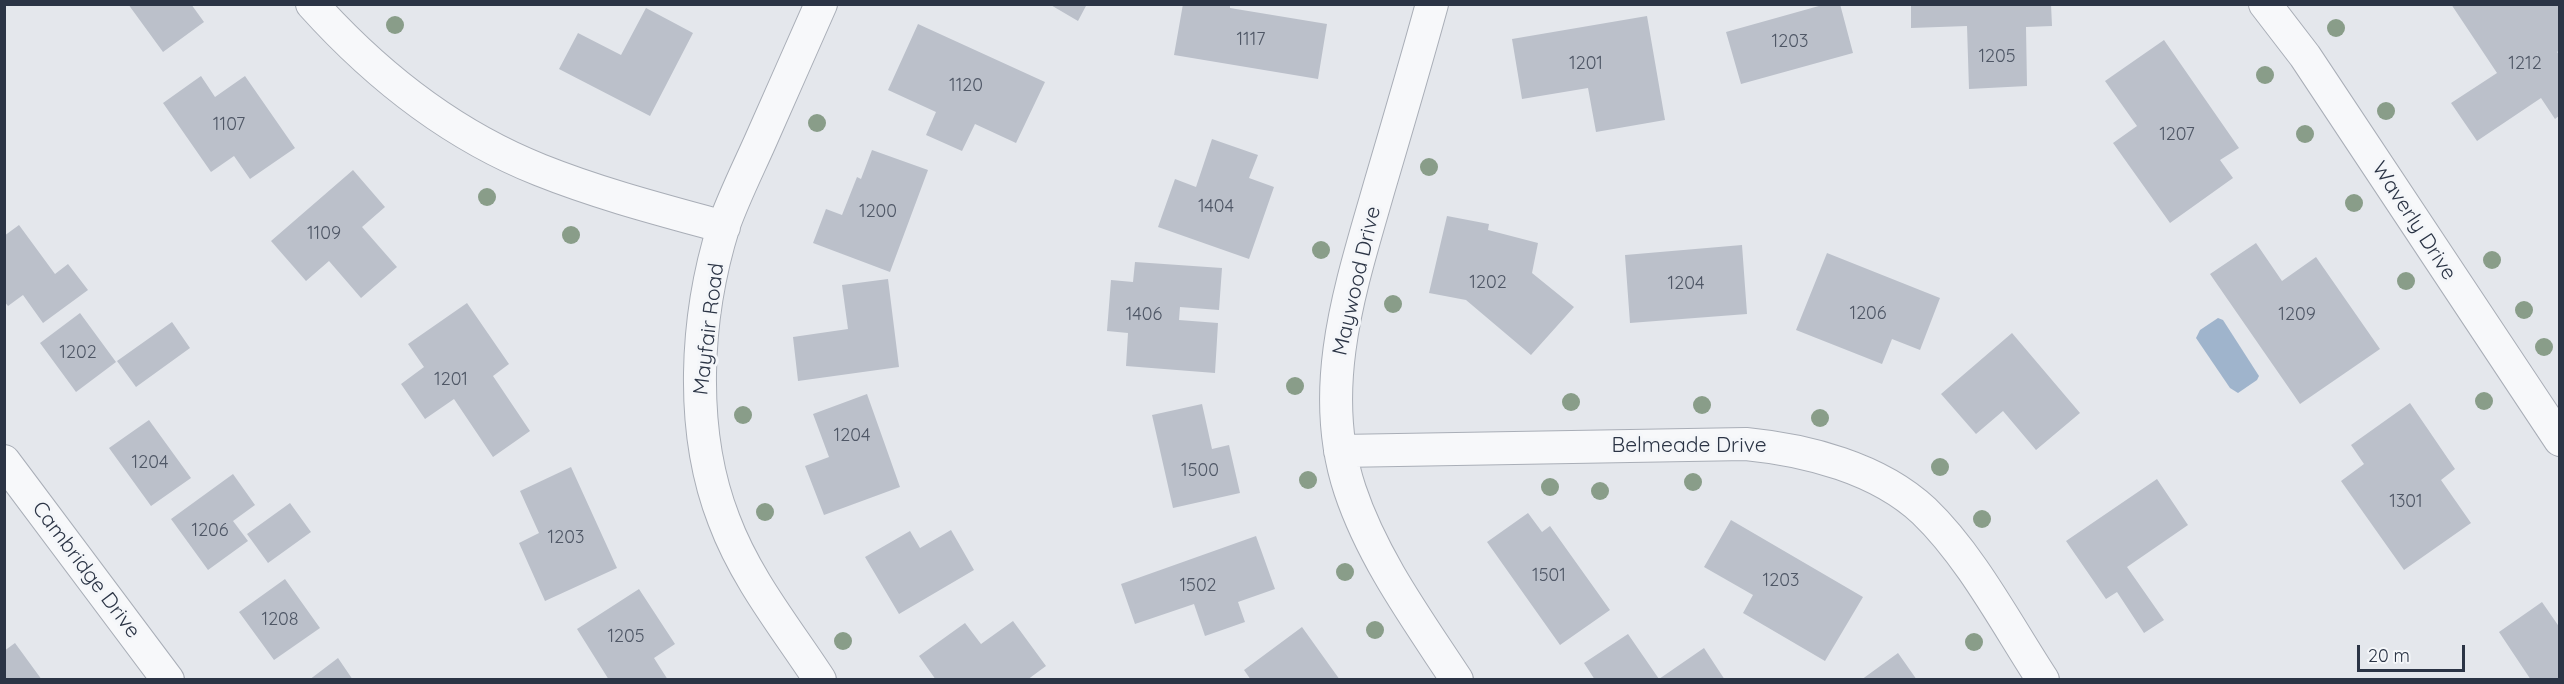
<!DOCTYPE html>
<html>
<head>
<meta charset="utf-8">
<style>
  body { margin:0 }
  #map { position:relative; width:2564px; height:684px; overflow:hidden; background:#e4e7ec; font-family:Quicksand,sans-serif }
  canvas { display:block }
  .frame { position:absolute; inset:0; border:6px solid #2b3445; pointer-events:none }
  .scale { position:absolute; left:2357px; top:645px; width:108px; height:27px; box-sizing:border-box; border:3px solid #2b3445; border-top:0; padding-left:8px; font-size:18px; line-height:21px; white-space:nowrap; color:#2b3445; -webkit-text-stroke:4px #f4f6f9; paint-order:stroke }
</style>
</head>
<body>
<div id="map">
<canvas width="2564" height="684"></canvas>
<div class="frame"></div>
<div class="scale">20 m</div>
</div>
<script>
const g = document.querySelector('canvas').getContext('2d');
g.lineJoin = 'round';
function fillPath(path, color) { g.fillStyle = color; g.fill(path, 'evenodd'); }
function trace(path, color, width, dash) { g.strokeStyle = color; g.lineWidth = width; g.lineCap = dash ? 'butt' : 'round'; g.setLineDash(dash || []); g.stroke(path); }
function label(font, color, halo, rows, align = 'center') {
  g.font = font + ' Quicksand,sans-serif'; g.lineWidth = 6; g.setLineDash([]); g.textBaseline = 'middle'; g.strokeStyle = halo; g.fillStyle = color; for (const [text, x, y, turn = 0] of rows) {
    g.save(); g.translate(x, y); g.rotate((+turn || 0) * Math.PI / 180); g.textAlign = isNaN(turn) ? turn : align; if (halo) g.strokeText(text, 0, 0); g.fillText(text, 0, 0); g.restore();
  }
}
const water = new Path2D(`
  M2218,318L2223,320L2259,376L2257,380L2238,393L2230,388L2196,338L2200,330Z`);
const building = new Path2D(`
  M128,4H191L204,22L163,52Z
  M1049,4H1087L1078,21Z
  M1183,4H1230V8L1327,24L1318,79L1174,55Z
  M1826,4H1840L1853,53L1741,84L1726,32Z
  M1911,4H2051L2052,26L2026,27L2027,86L1969,89L1967,26L1911,28Z
  M2451,4H2560V50L2557,52L2560,55V115L2555,119L2541,98L2477,141L2451,103L2497,73Z
  M646,8L693,33L650,116L559,69L578,33L621,55Z
  M1647,16L1665,120L1596,132L1588,88L1522,99L1512,39Z
  M918,24L1045,82L1016,143L975,124L962,151L926,135L936,112L888,90Z
  M2164,40L2239,148L2220,160L2233,178L2170,223L2113,143L2137,126L2105,81Z
  M201,76L215,97L245,76L295,148L250,179L234,156L211,172L163,103Z
  M1212,139L1258,155L1249,178L1274,187L1249,259L1158,227L1175,179L1196,187Z
  M872,150L928,170L890,272L813,243L826,209L842,215L857,177L861,179Z
  M353,170L385,207L362,227L397,267L361,298L329,261L306,281L271,241Z
  M1447,216L1489,224L1488,230L1538,243L1532,273L1574,307L1531,355L1466,300L1429,293Z
  M19,225L55,274L68,264L88,290L43,323L23,295L8,306L4,301V236Z
  M2256,243L2282,281L2316,257L2380,349L2300,404L2210,274Z
  M1742,245L1747,314L1630,323L1625,255Z
  M1827,253L1940,298L1920,350L1892,339L1882,364L1796,330Z
  M1135,262L1222,268L1219,310L1180,307L1179,320L1218,323L1215,373L1126,366L1128,333L1107,331L1111,280L1133,282Z
  M888,279L899,367L798,381L793,337L848,329L842,285Z
  M467,303L509,364L493,376L530,431L493,457L454,399L425,419L401,384L424,367L408,344Z
  M80,313L116,362L76,392L40,343Z
  M172,322L190,348L136,387L117,361Z
  M2012,333L2080,413L2036,450L2003,411L1976,434L1941,394Z
  M867,394L900,487L824,515L805,466L829,457L813,414Z
  M2410,403L2455,469L2441,480L2471,523L2404,570L2341,481L2364,464L2351,445Z
  M1202,404L1212,449L1229,445L1240,493L1173,508L1152,415Z
  M149,420L191,478L151,506L109,448Z
  M571,467L617,568L545,601L519,543L539,533L520,491Z
  M233,474L255,505L233,521L248,541L208,570L171,519Z
  M2157,479L2188,525L2127,567L2164,620L2144,633L2117,592L2106,599L2066,541Z
  M290,503L311,532L268,563L247,534Z
  M1528,513L1542,532L1550,526L1610,610L1560,645L1487,542Z
  M1731,520L1863,597L1825,661L1743,613L1753,595L1704,567Z
  M951,530L974,570L899,614L865,557L910,531L920,548Z
  M1256,536L1275,589L1238,602L1245,622L1205,636L1194,604L1135,624L1121,584Z
  M285,579L320,628L274,660L239,612Z
  M639,589L675,644L654,658L668,680H609L577,629Z
  M2542,602L2560,628V680H2531L2499,632Z
  M1013,621L1046,666L1027,680H936L919,656L965,623L981,644Z
  M1302,627L1340,680H1251L1244,670Z
  M1628,634L1659,679L1704,648L1725,680H1595L1584,663Z
  M15,643L42,680H4V651Z
  M1898,653L1917,680H1861Z
  M338,658L353,680H309Z`);
const minor = new Path2D(`
  M312,4C375,74 452,135 540,170C600,194 662,210 724,227
  M1432,4C1415,66 1397,127 1379,188C1351,286 1316,388 1350,490C1373,559 1417,619 1457,680
  M2265,4L2305,56L2560,440
  M1340,451L1746,444C1807,450 1878,468 1924,511C1971,556 2007,625 2043,680
  M4,461L168,680
  M820,680C786,628 746,579 724,520C689,430 695,317 724,225C734,197 748,169 760,142C780,96 801,50 821,4`);
const trees = [
  [395,25],
  [2336,28],
  [2265,75],
  [2386,111],
  [817,123],
  [2305,134],
  [1429,167],
  [487,197],
  [2354,203],
  [571,235],
  [1321,250],
  [2492,260],
  [2406,281],
  [1393,304],
  [2524,310],
  [2544,347],
  [1295,386],
  [2484,401],
  [1571,402],
  [1702,405],
  [743,415],
  [1820,418],
  [1940,467],
  [1308,480],
  [1693,482],
  [1550,487],
  [1600,491],
  [765,512],
  [1982,519],
  [1345,572],
  [1375,630],
  [843,641],
  [1974,642]
];
const numberNames = [
  ["1117",1251,40],
  ["1203",1790,42],
  ["1205",1997,57],
  ["1201",1586,64],
  ["1212",2525,64],
  ["1120",966,86],
  ["1107",229,125],
  ["1207",2177,135],
  ["1404",1216,207],
  ["1200",878,212],
  ["1109",324,234],
  ["1202",1488,283],
  ["1204",1686,284],
  ["1206",1868,314],
  ["1406",1144,315],
  ["1209",2297,315],
  ["1202",78,353],
  ["1201",451,380],
  ["1204",852,436],
  ["1204",150,463],
  ["1500",1200,471],
  ["1301",2406,502],
  ["1206",210,531],
  ["1203",566,538],
  ["1501",1549,576],
  ["1203",1781,581],
  ["1502",1198,586],
  ["1208",280,620],
  ["1205",626,637]
];
const streetNames = [
  ["Waverly Drive",2414,221,57],
  ["Maywood Drive",1357,281,-77],
  ["Mayfair Road",709,329,-83],
  ["Belmeade Drive",1689,446],
  ["Cambridge Drive",86,570,53]
];
fillPath(water, '#9fb4cc');
fillPath(building, '#bbc0ca');
trace(minor, '#a9aeb7', 34);
trace(minor, '#f7f8fa', 32);
g.fillStyle = '#899d89';
for (const [x, y] of trees) { g.beginPath(); g.arc(x, y, 9, 0, 2 * Math.PI); g.fill(); }
label('18px', '#4f5766', null, numberNames);
label('21px', '#2b3445', '#f4f6f9', streetNames);
</script>
</body>
</html>
